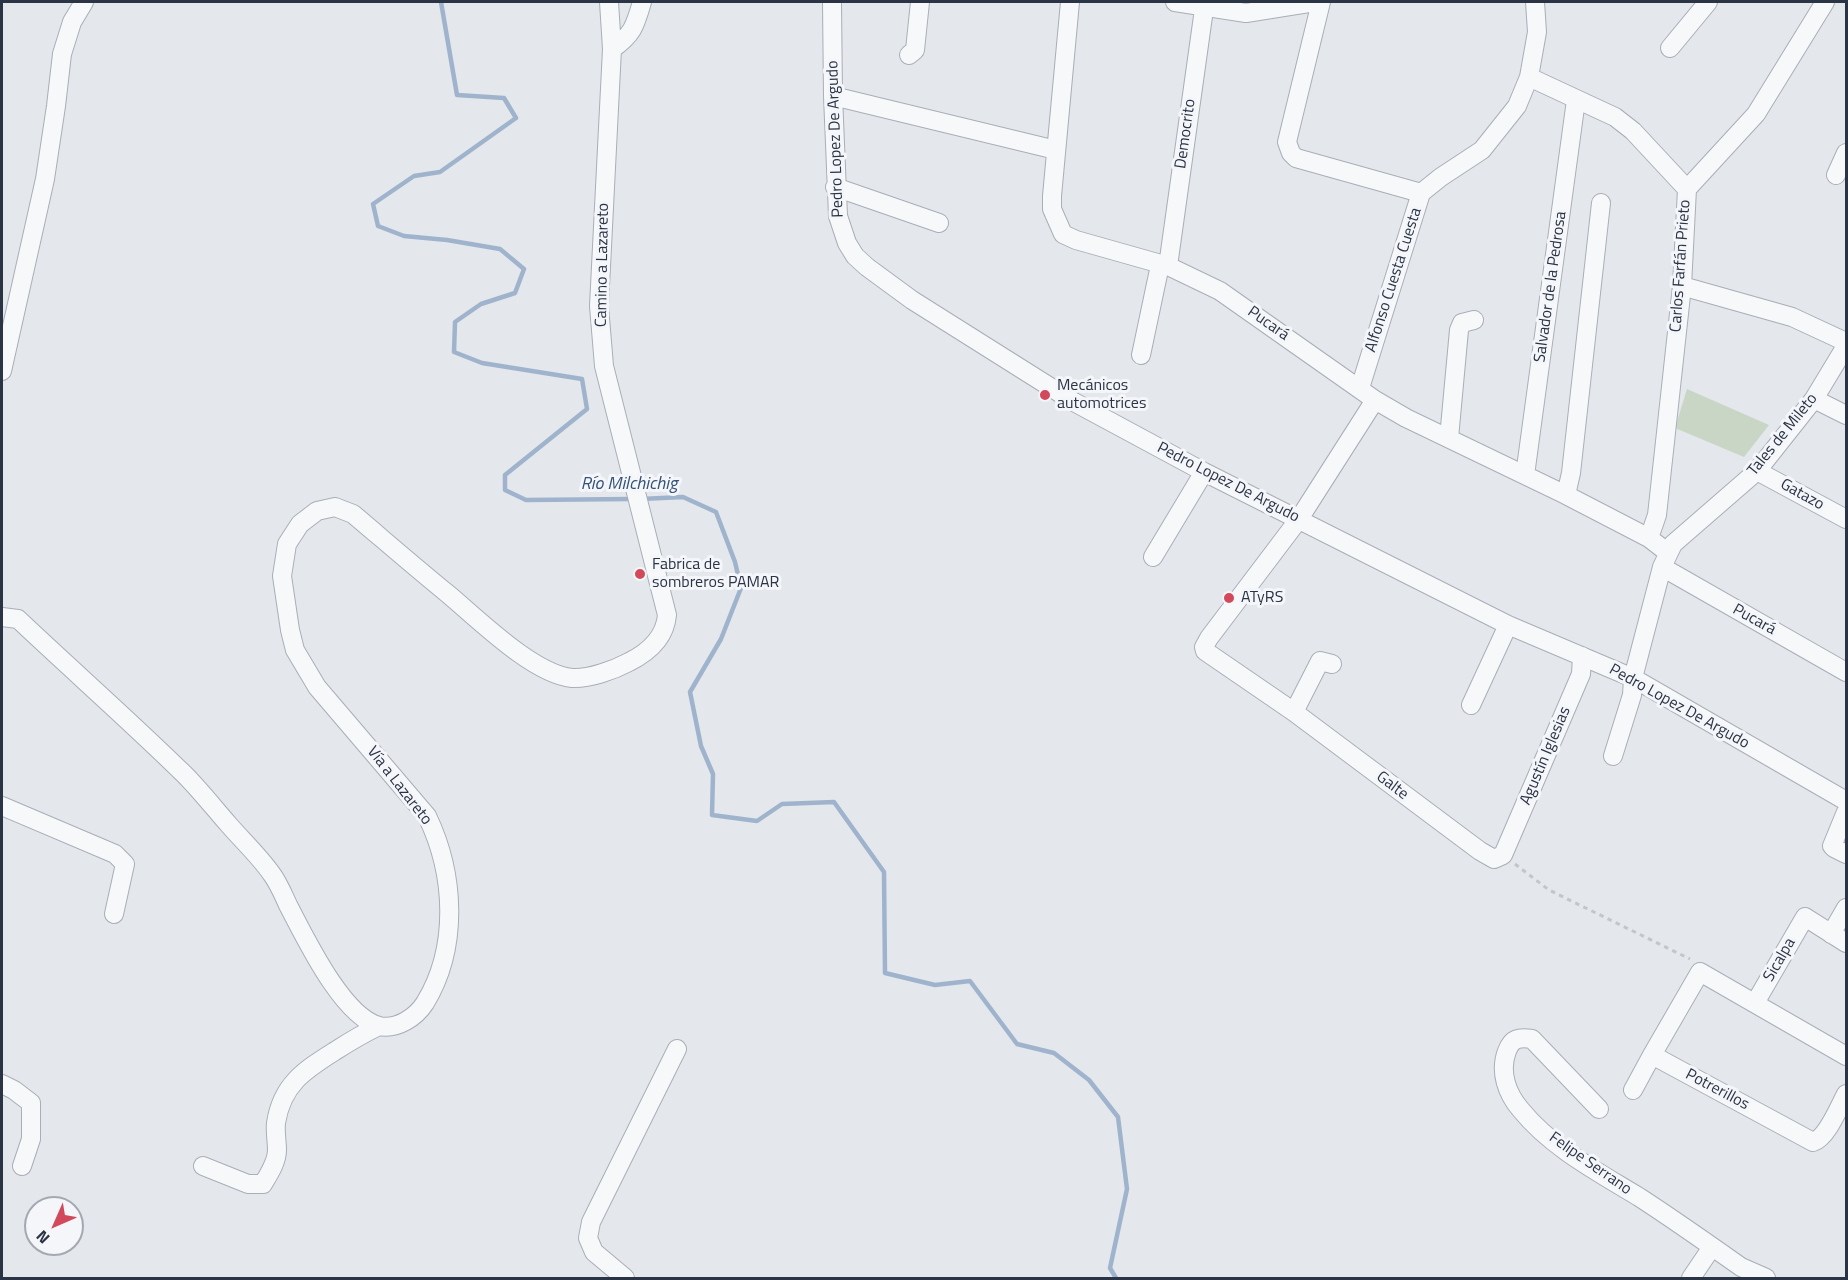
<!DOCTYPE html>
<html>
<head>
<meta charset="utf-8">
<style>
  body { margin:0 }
  #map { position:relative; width:1848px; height:1280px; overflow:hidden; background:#e4e7ec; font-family:"Titillium Web",sans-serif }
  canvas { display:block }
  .frame { position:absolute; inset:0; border:3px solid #2b3445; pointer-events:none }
  .north { position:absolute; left:24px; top:1196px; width:60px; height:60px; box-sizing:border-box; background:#f4f6f9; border:2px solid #a4a8b1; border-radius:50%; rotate:225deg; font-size:16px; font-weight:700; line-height:24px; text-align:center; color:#2b3445 }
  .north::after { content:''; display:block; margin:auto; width:21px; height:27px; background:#d1495b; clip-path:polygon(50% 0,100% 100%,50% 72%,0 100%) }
</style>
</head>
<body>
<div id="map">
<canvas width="1848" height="1280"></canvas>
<div class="frame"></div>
<div class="north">N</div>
</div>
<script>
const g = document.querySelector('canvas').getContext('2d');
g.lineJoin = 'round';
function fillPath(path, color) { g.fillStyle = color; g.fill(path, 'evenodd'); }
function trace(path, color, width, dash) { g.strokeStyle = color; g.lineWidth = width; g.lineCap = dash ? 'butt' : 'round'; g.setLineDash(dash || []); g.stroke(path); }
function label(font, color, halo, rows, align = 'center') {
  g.font = font + ' "Titillium Web",sans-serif'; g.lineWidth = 6; g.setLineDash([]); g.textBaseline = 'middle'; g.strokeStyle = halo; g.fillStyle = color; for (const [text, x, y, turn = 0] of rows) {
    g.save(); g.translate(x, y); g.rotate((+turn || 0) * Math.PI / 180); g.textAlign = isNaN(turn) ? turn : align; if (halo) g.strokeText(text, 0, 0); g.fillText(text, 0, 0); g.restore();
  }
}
const green = new Path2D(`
  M1687,389L1769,425L1744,457L1675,428Z`);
const stream = new Path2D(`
  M441,2L457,95L504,98L516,118L440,172L414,176L373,204L378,226L404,236L447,240L500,249L524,269L515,293L481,304L455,322L454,352L482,363L582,379L587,409L505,475V490L526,500L633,499
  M641,499L683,497L716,512L735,562L741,588L721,639L690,692L701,746L713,774L712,815L757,821L782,804L834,802L884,872L885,973L935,985L970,981L1017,1044L1054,1053L1089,1080L1118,1117L1127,1189L1110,1268L1116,1278`);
const path = new Path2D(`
  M1515,864L1549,890L1690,959`);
const minor = new Path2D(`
  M832,2L833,96L838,216L847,243L855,256L867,267L912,300L1074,402L1204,472L1508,625L1633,678L1846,801
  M1070,2L1052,196V209L1063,234L1076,240L1168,266L1220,291L1375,400L1406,418L1566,495L1649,538L1667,552
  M1175,2L1246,13L1315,2
  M1321,2L1287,142L1291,153L1296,158L1421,193
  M1670,48L1708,2
  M612,49C633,34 635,26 642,2
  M909,55L915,50L920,2
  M1529,77L1615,117L1633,131L1687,189
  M833,96L1056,150
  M1836,175L1846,153
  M835,187L939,223
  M1168,266L1205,2
  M1682,286L1792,317L1846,342
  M1141,355L1160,265
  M2,371L45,179L56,106L62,54L72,22L84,2
  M1360,388L1421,193L1441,177L1482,150L1517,106L1529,77L1537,32L1535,2
  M1814,399L1846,415
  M1375,400L1299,519L1209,638L1204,647L1205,651L1294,712L1480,851L1494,859L1503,855L1581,674L1582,656
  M1449,438L1459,330L1462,323L1474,320
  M1757,471L1846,519
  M1525,475L1576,100
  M1566,495L1571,473L1601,203
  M1649,538L1657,515L1682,286L1687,189L1756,114L1825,2
  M1153,557L1204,472
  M1662,567L1846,672
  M2,617L18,619C73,671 130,721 184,774C200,790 214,808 229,825C243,841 259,856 271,873C278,882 283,894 288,905C305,937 342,1016 379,1026C397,1030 416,1017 425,1003C459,947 455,874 427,816L317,687L295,650L290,630L282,576L287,544L300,524L317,511L335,507L353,514C385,541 416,568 448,594C478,619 533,674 572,678C589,679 614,670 629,662C649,652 665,638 667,615L604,366L599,306L612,49L609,2
  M1471,705L1508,625
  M1294,712L1320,661L1332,664
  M1613,756L1632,695L1633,678L1662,567L1673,544L1757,471L1814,399L1846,346
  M2,806L115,854L125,864L114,914
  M1846,812L1832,846L1834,848L1846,854
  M1831,934L1846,908
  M1755,1003L1805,917L1846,943
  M1846,1056L1700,972L1652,1055L1813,1142C1827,1138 1839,1107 1846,1094
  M2,1084L14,1090L31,1103V1139L22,1166
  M1633,1090L1652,1055
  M1599,1109L1532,1039C1519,1037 1512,1038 1507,1051C1499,1072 1507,1094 1521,1110C1552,1148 1598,1172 1639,1197C1673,1219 1707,1243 1741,1267L1766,1278
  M203,1166L248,1184H263C269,1174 277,1162 277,1150C277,1141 275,1133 276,1123C282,1084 305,1070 335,1051C349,1042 364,1033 379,1026
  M625,1278L594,1252L588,1238L591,1222L677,1049
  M1691,1278L1712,1247`);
const markers = [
  [1045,395,6,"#d1495b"],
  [640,574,6,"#d1495b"],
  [1229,598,6,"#d1495b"]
];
const streetNames = [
  ["Democrito",1186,134,-82],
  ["Pedro Lopez De Argudo",836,139,-92],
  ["Camino a Lazareto",603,265,-89],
  ["Carlos Farfán Prieto",1681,266,-86],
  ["Alfonso Cuesta Cuesta",1394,280,-72],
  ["Salvador de la Pedrosa",1551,287,-82],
  ["Pucará",1268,324,35],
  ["Tales de Mileto",1783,435,-51],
  ["Pedro Lopez De Argudo",1228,483,27],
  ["Gatazo",1802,495,29],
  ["Pucará",1754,620,29],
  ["Pedro Lopez De Argudo",1679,707,29],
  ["Agustín Iglesias",1546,756,-67],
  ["Vía a Lazareto",399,786,52],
  ["Galte",1392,786,37],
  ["Sicalpa",1780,960,-60],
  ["Potrerillos",1717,1090,28],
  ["Felipe Serrano",1590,1164,35]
];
const poiNames = [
  ["Mecánicos",1057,386],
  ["automotrices",1057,404],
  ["Fabrica de",652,565],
  ["sombreros PAMAR",652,583],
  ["ATyRS",1241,598]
];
const waterNames = [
  ["Río Milchichig",629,485]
];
fillPath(green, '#c9d6c5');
trace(stream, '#9fb4cc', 4.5);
trace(minor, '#a9aeb7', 20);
trace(path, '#c2c5cb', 3, [4.5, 4.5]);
trace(minor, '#f7f8fa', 18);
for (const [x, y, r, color] of markers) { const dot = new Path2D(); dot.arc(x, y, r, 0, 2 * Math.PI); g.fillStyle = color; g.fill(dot); trace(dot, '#f4f6f9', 2); }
label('16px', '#2b3445', '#f4f6f9', streetNames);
label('16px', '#2b3445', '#f4f6f9', poiNames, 'left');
label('italic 18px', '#34527a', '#f4f6f9', waterNames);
</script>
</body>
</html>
